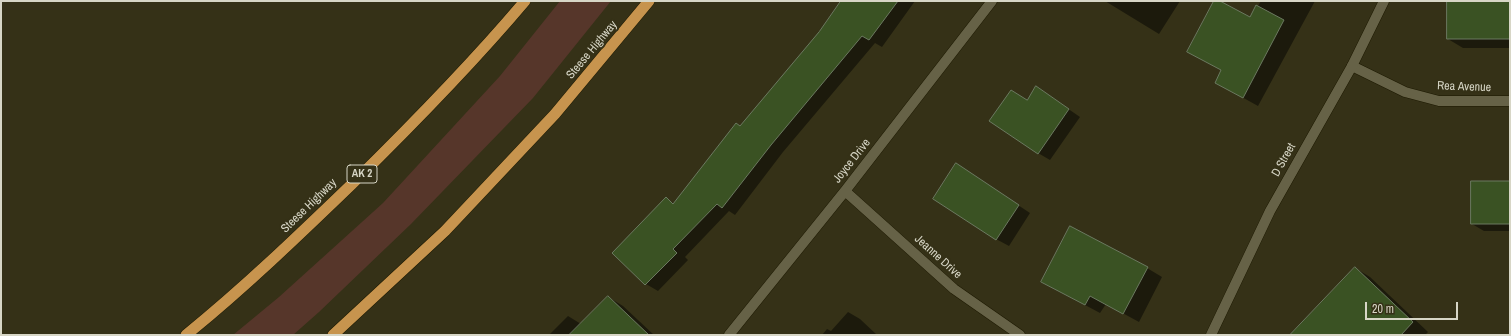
<!DOCTYPE html>
<html>
<head>
<meta charset="utf-8">
<style>
  body { margin:0 }
  #map { position:relative; width:1511px; height:336px; overflow:hidden; background:#353117; font-family:"Archivo Narrow",sans-serif }
  canvas { display:block }
  .frame { position:absolute; inset:0; border:2px solid #d7d6c6; pointer-events:none }
  .scale { position:absolute; left:1365px; top:302px; width:93px; height:18px; box-sizing:border-box; border:2px solid #d7d6c6; border-top:0; padding-left:5px; font-size:12px; line-height:14px; white-space:nowrap; color:#d7d6c6; -webkit-text-stroke:3px #353117; paint-order:stroke }
</style>
</head>
<body>
<div id="map">
<canvas width="1511" height="336"></canvas>
<div class="frame"></div>
<div class="scale">20 m</div>
</div>
<script>
const g = document.querySelector('canvas').getContext('2d');
g.lineJoin = 'round';
function fillPath(path, color) { g.fillStyle = color; g.fill(path, 'evenodd'); }
function trace(path, color, width, dash) { g.strokeStyle = color; g.lineWidth = width; g.lineCap = dash ? 'butt' : 'round'; g.setLineDash(dash || []); g.stroke(path); }
function label(font, color, halo, rows, align = 'center') {
  g.font = font + ' "Archivo Narrow",sans-serif'; g.lineWidth = 4; g.setLineDash([]); g.textBaseline = 'middle'; g.strokeStyle = halo; g.fillStyle = color; for (const [text, x, y, turn = 0] of rows) {
    g.save(); g.translate(x, y); g.rotate((+turn || 0) * Math.PI / 180); g.textAlign = isNaN(turn) ? turn : align; if (halo) g.strokeText(text, 0, 0); g.fillText(text, 0, 0); g.restore();
  }
}
const green = new Path2D(`
  M560,1H611L533,98L411,224L319,312L293,335H233L279,297L383,203L500,76Z`);
const shadow = new Path2D(`
  M842,1H915L882,47L875,43L783,152L735,215L729,211L685,257L688,260L658,291L646,284L613,253L666,199L675,204L819,33Z
  M1105,1H1180L1159,34Z
  M1215,1L1250,19L1261,1H1315L1258,106L1231,91L1222,71Z
  M1448,1H1510V48H1463L1448,39Z
  M1048,95L1080,117L1050,160L1038,153L1027,101Z
  M968,172L1030,213L1009,246L996,239Z
  M1510,182V231H1484L1472,224Z
  M1147,268L1162,277L1139,322L1106,304L1100,313L1042,282Z
  M1355,268L1370,277L1428,332L1425,335H1291Z
  M608,297L623,306L654,335H552L550,334L568,316L581,324Z
  M848,312L860,319L877,335H822L827,329L831,331Z`);
const building = new Path2D(`
  M841,1H898L869,40L862,36L771,145L722,208L717,204L673,249L677,253L645,285L612,253L666,197L673,204L736,123L740,126L819,32Z
  M1214,1H1220L1250,17L1256,5L1284,20L1243,98L1215,83L1221,70L1187,52Z
  M1447,1H1510V39H1447Z
  M1036,86L1069,109L1038,154L989,121L1011,90L1027,100Z
  M956,163L1019,205L996,240L933,199Z
  M1471,181H1510V224H1471Z
  M1070,226L1148,267L1123,314L1090,296L1085,305L1041,282Z
  M1355,267L1413,322L1401,335H1290Z
  M608,296L649,335H569Z`);
const minor = new Path2D(`
  M1352,66L1405,92L1439,101H1510
  M845,191L954,289L1020,335
  M729,335L845,191L992,1`);
const tertiary = new Path2D(`
  M1211,335L1270,211L1352,66L1384,1`);
const trunk = new Path2D(`
  M186,335C244,288 298,236 352,184C412,125 471,65 525,1
  M333,335L445,231L555,114L649,1`);
const shields = [
  [362,174,30]
];
const shieldNames = [
  ["AK 2",362,174]
];
const streetNames = [
  ["Steese Highway",592,50,-50],
  ["Rea Avenue",1464,87,2],
  ["D Street",1284,160,-61],
  ["Joyce Drive",852,161,-52],
  ["Steese Highway",309,206,-44],
  ["Jeanne Drive",938,257,42]
];
fillPath(green, '#56362a');
fillPath(shadow, '#0007');
fillPath(building, '#3a5223');
trace(building, '#6b7960', 1);
trace(minor, '#1d1901', 11);
trace(tertiary, '#1d1901', 11);
trace(trunk, '#1d1901', 12);
trace(minor, '#666247', 10);
trace(tertiary, '#666247', 10);
trace(trunk, '#c7944e', 11);
for (const [x, y, w] of shields) { const box = new Path2D(); box.roundRect(x - w / 2, y - 9, w, 18, 3); g.fillStyle = '#353117'; g.fill(box); trace(box, '#d7d6c6', 1); }
label('bold 11px', '#d7d6c6', null, shieldNames);
label('12px', '#d7d6c6', '#353117', streetNames);
</script>
</body>
</html>
